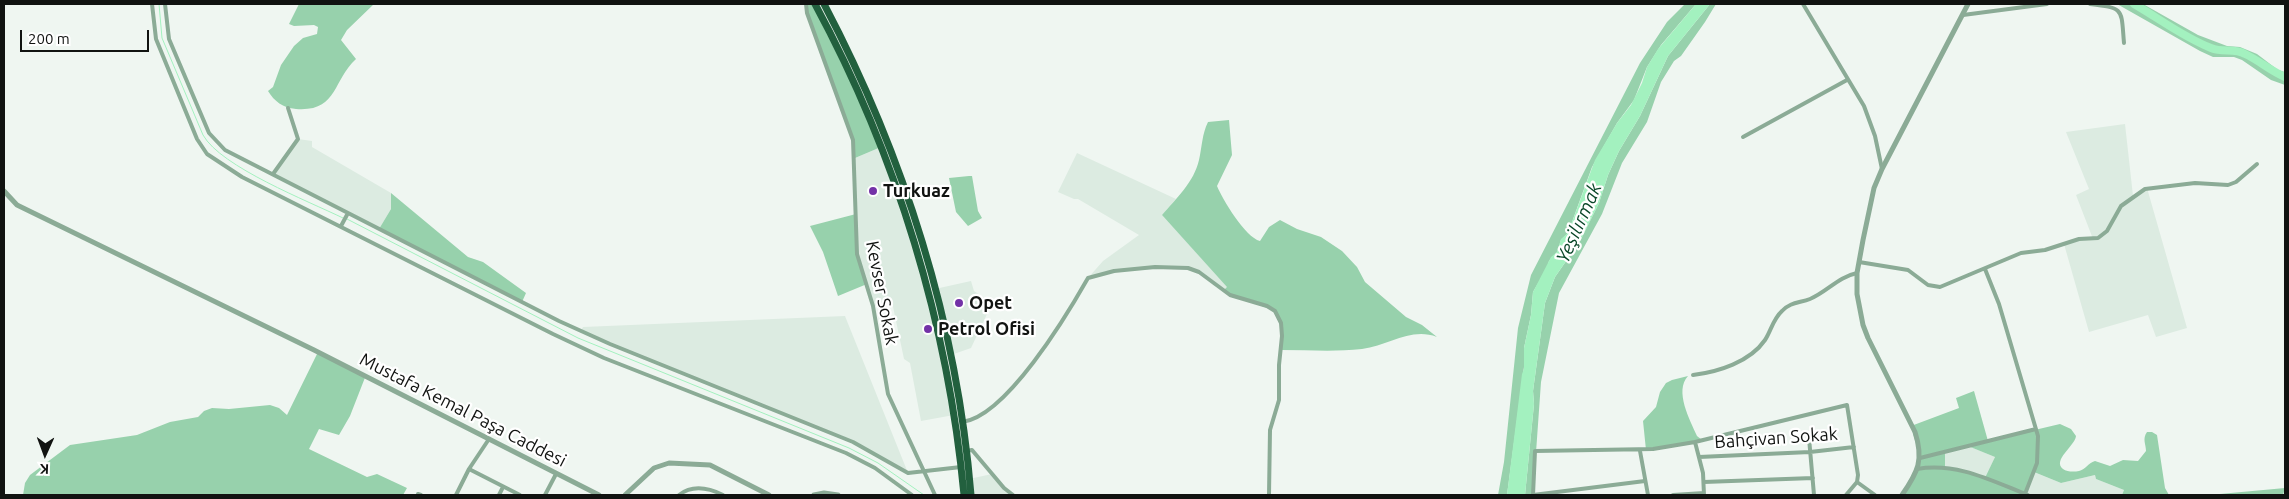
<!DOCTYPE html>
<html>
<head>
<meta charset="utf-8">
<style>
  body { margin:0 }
  #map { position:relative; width:2289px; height:499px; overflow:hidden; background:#eff6f1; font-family:Ubuntu,sans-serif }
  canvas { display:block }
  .frame { position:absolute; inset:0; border:5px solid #111311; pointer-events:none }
  .north { position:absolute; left:20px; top:429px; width:50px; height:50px; -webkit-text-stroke:4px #fff; paint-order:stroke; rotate:182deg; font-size:14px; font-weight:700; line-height:20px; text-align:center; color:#111311 }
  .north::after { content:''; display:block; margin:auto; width:18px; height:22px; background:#111311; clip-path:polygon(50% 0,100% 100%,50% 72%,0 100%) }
  .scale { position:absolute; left:20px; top:30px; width:129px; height:22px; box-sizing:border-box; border:2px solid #111311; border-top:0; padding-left:6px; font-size:15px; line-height:18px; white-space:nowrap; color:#111311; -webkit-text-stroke:4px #fff; paint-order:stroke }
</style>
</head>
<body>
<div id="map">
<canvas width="2289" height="499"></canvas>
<div class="frame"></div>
<div class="north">K</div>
<div class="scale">200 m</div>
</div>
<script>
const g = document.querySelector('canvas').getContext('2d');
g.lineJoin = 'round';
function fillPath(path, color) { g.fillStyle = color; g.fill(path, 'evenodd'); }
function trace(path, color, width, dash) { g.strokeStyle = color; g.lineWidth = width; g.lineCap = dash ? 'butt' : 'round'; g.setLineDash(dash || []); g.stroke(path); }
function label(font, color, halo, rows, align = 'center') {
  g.font = font + ' Ubuntu,sans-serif'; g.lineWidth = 4.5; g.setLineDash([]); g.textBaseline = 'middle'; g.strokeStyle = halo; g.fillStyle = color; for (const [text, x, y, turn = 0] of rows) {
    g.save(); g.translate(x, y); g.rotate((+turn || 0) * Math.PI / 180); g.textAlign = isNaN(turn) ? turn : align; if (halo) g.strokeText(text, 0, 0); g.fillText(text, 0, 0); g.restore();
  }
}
const built = new Path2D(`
  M2125,124L2133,196L2147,188L2187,328L2156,337L2148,315L2089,332L2064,244L2079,239H2093L2076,195L2089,189L2066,132Z
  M298,139L312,141V147L391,193V209L379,229L273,174Z
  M881,147L910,229L954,415L921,421L910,363L904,359L892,302L873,306L857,254L855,158Z
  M1077,153L1176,199L1162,215L1228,287L1223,291L1199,272L1181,268L1114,271L1088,278L1103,261L1139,235L1078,199H1074L1058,192Z
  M971,281L974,291L986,299H991L988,312L971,348L951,355L935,289Z
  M845,316L908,473L853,442L581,331L583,327Z
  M1969,446L1995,457L1986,478L1945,467V452Z
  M2034,472L2061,483L2095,475L2096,479L2124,490L2122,495H2028L2025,494Z
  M992,474L1013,495H971L969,479Z`);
const green = new Path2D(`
  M299,4H374L347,30L341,40L356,59C332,81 338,112 296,109C283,108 274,101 268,91L273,87L281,65L294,46L303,38L317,34L318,27L314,25L294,26L289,24Z
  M806,4H815L881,147L855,158L854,146L807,13Z
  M1685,4H1696L1661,45L1647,67L1634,100L1617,123L1592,167L1568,233L1561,240L1557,252L1549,261L1547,268L1533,292L1531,315L1524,348V367L1507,495H1498L1504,462L1518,328L1531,275L1640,63L1667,22Z
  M1710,4H1716L1705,22L1681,56L1674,61L1661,82L1647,122L1622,163L1602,214L1559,293L1541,382L1533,495H1525L1534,404L1533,391L1545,303L1555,277L1580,241L1599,203L1608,175L1619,151L1640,116L1668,56Z
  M2117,4H2143L2198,35L2227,46L2240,47L2257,54L2278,70L2285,72V85L2271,80L2242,60L2234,57H2213L2200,51Z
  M1229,120L1232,155L1217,186C1223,200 1245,237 1260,241L1269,227L1280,220L1297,229L1321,237L1342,251L1357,267L1365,282L1406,317L1422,325L1437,337C1410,327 1389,346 1362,349C1335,352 1308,350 1281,350L1282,328L1275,311L1223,291L1227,287L1162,215C1176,199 1194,182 1199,160C1202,147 1202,134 1208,122Z
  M969,176H972L978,211L982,218L968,226L956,212L949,178Z
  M391,193L468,257L483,262L526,293L522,302L379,229L391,209Z
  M856,214V246L867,284L838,296L823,252L810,226Z
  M318,352L366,375L350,416L339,435L319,429L309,449L367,477L377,474L407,488L403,495H23L25,483L30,475L70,445L137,435L170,422L198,417L204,411L212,408L229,409L270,405L279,408L287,415Z
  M1688,376C1674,391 1690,420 1697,436L1702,440L1646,450L1643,421L1656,407L1660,392L1666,383L1672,380Z
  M1974,391L1988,441L2060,424L2071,429L2076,436C2075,446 2052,460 2063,469C2067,472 2074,472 2079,471C2085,470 2088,463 2095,461L2110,466L2123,460L2138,461L2146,451C2146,444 2142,439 2147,432H2152L2157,435L2165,488L2169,495H2122L2124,490L2096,479L2095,475L2061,483L2034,472L2025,494L2028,495H1902L1920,458L1911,426L1959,408L1956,398ZM1968,446L1995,457L1985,478L1945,467V452Z
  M2285,488L2283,495H2209Z`);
const water = new Path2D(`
  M1696,4H1710L1668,56L1640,116L1619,151L1608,175L1599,203L1580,241L1555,277L1545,303L1533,391L1534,404L1525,495H1507L1522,374L1524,369V348L1531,315L1533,292L1551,257L1557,252L1561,239L1568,233L1595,160L1617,123L1631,105L1642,83L1647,67L1658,49Z`);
const stream = new Path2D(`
  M159,4L162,38L203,135C221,167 308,201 343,218
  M347,219L578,338L849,448L878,463L924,495`);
const river = new Path2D(`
  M2134,4C2160,19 2183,37 2211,48C2223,53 2234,48 2245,54C2260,61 2269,70 2285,77`);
const minor = new Path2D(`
  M152,4L156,39L197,139L207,154L242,177L553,334L604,358L846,453L875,468L912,495
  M165,4L169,39L209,133L225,150L559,321L610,344L853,442L908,473L961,467
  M806,4L807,13L853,140L857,254L873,306L888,394L935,495
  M1803,4L1864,106L1875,136L1882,169
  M2090,4C2125,8 2121,9 2124,43
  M1963,15L2047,4
  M1743,137L1847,80
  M273,174L298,139L288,108
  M341,226L348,213
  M1859,262L1908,270L1928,285L1940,287L2021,253L2045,250L2079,239L2098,238L2107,231L2121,206L2145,189L2195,183L2228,185L2236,182L2257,164
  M1985,269L1999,304L2038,436L2037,463L2025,494
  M1693,375C1718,372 1750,362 1765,340C1771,331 1773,319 1782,311C1790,302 1800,303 1810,299C1827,292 1838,277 1857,273
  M962,422C1006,417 1067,315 1088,278L1114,271L1155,267L1188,268L1199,272L1230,295L1267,306L1275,311L1281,323L1282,336L1279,365V400L1270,430L1269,495
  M1809,438L1814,495
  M1695,442L1703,473L1704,495
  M966,451L972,450L1004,488L1013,495
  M1640,451L1648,495
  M1699,457L1810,452L1854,447
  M1920,458L2036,429
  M469,469L520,495
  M1917,469C1957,462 1992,481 2028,495
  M1645,481L1533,495L1535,451L1653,449L1695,442L1847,405L1858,475L1857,482L1846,495
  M1704,482L1813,478
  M1857,482L1875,495
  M418,494L421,495
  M456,495L469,469L489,439
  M499,495L503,487
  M545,495L556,474
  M679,495C693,484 709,488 723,495
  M1673,495L1704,493`);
const tertiary = new Path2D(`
  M4,191L17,205L314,350L599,495
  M625,495L654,468L669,463L710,465L769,495
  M814,495L824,493L838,495
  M1902,495C1918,472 1924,460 1915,432L1868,338L1863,325L1857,294V273L1863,240L1874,188L1882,169L1968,4`);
const trunk = new Path2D(`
  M815,4C897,156 948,324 964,495
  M824,4C904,156 957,323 971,495`);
const markers = [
  [873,191,5,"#7332a7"],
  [959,303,5,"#7332a7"],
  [928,329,5,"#7332a7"]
];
const poiNames = [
  ["Turkuaz",883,191],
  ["Opet",969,303],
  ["Petrol Ofisi",938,329]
];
const streetNames = [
  ["Kevser Sokak",882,293,79],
  ["Mustafa Kemal Paşa Caddesi",463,410,27],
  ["Bahçivan Sokak",1776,438,-4]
];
const waterNames = [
  ["Yeşilırmak",1579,223,-66]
];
fillPath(built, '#dcebe1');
fillPath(green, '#97d1ac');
fillPath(water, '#a3f1bf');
trace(stream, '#a3f1bf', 1);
trace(river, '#a3f1bf', 8);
trace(minor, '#8bab96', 4);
trace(tertiary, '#8bab96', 5);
trace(trunk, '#22603e', 7);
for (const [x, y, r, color] of markers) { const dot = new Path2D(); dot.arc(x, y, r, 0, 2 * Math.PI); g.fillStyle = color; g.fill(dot); trace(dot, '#fff', 2); }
label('bold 18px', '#111311', '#fff', poiNames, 'left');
label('18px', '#111311', '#fff', streetNames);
label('italic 19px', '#0a4729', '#fff', waterNames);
</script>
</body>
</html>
